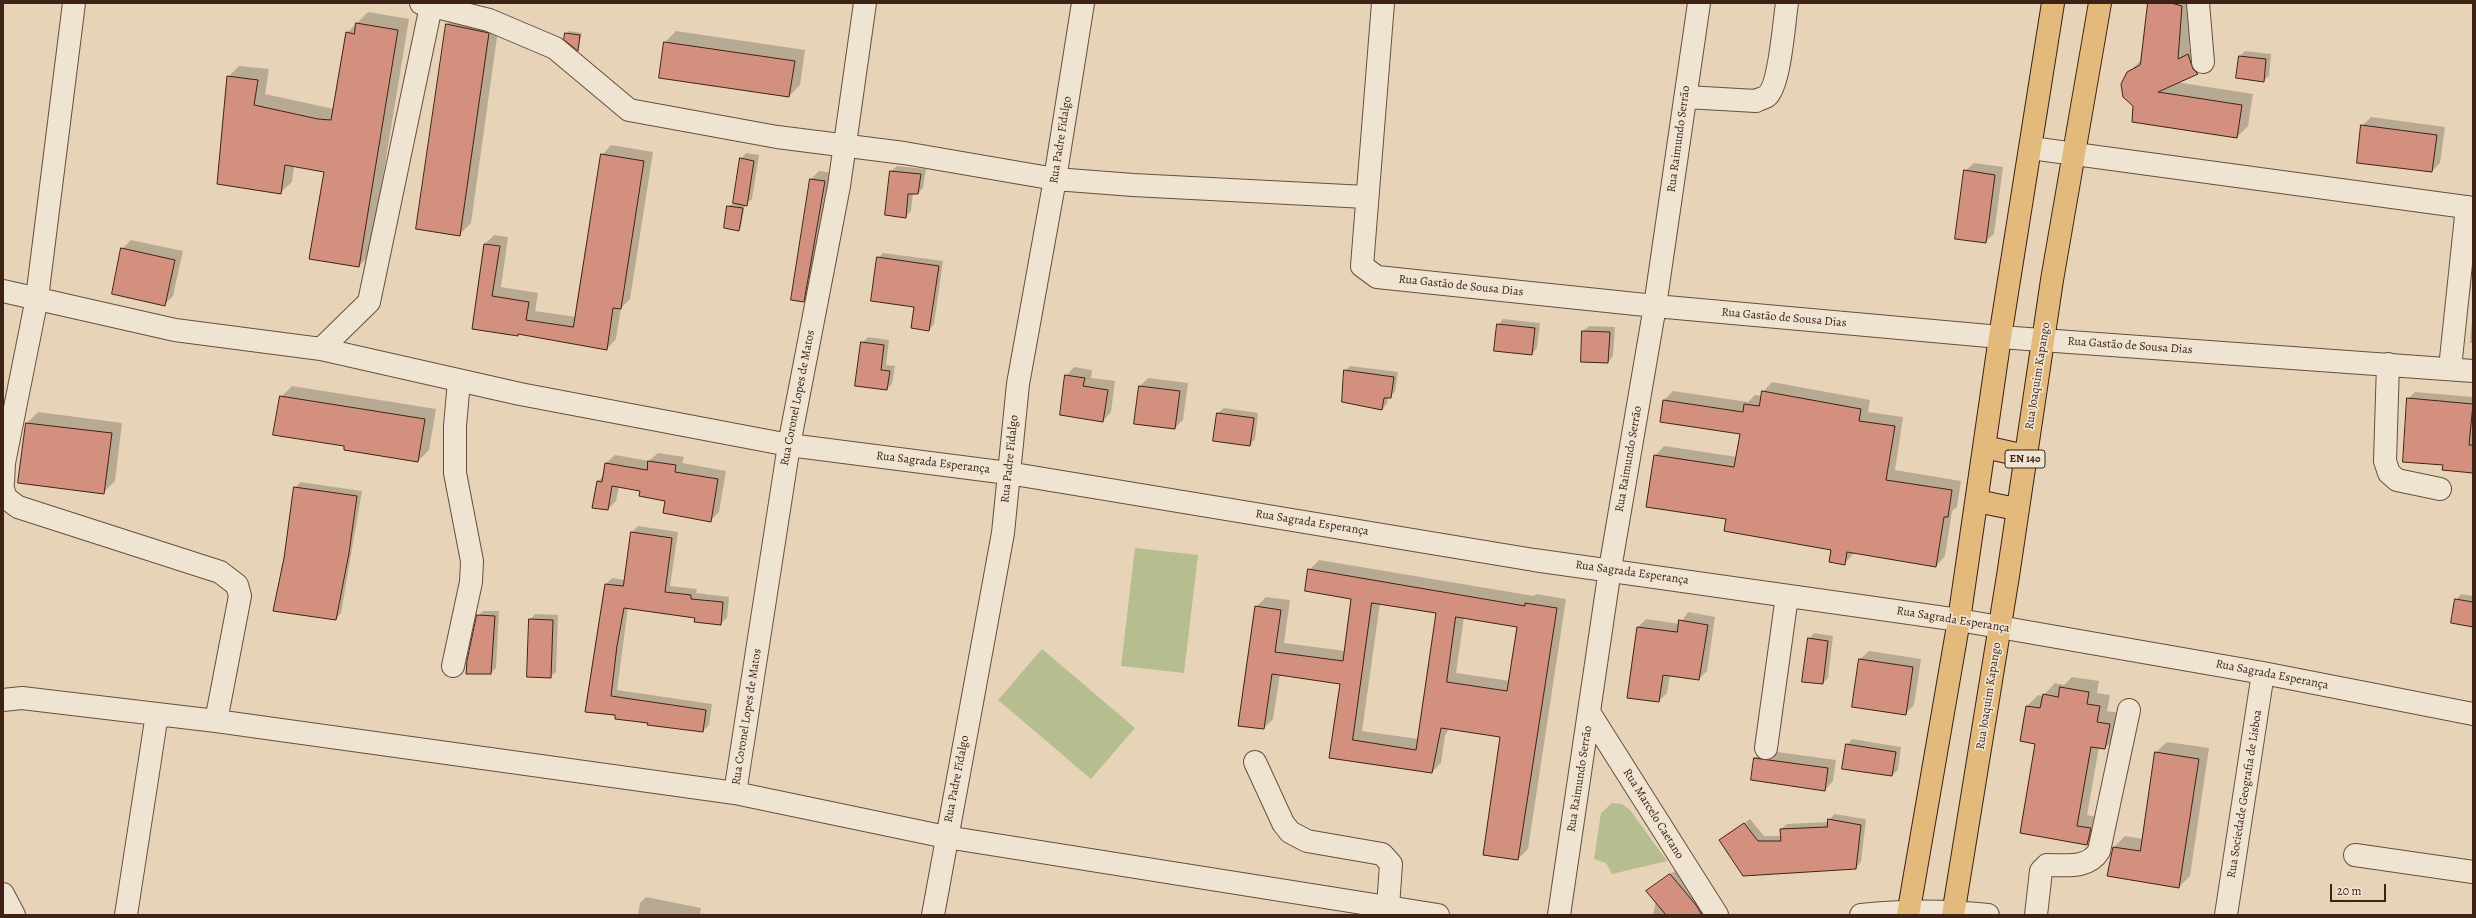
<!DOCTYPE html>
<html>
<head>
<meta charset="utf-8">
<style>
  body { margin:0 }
  #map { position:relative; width:2476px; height:918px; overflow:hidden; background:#e7d4b8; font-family:Alegreya,serif }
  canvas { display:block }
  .frame { position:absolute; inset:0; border:4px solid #3e2216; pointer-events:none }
  .scale { position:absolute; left:2330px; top:884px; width:56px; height:18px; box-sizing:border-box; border:2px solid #3e2216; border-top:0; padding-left:5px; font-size:12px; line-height:14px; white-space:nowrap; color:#3e2216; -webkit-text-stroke:3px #efe3d1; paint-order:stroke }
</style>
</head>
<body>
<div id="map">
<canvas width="2476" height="918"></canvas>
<div class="frame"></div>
<div class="scale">20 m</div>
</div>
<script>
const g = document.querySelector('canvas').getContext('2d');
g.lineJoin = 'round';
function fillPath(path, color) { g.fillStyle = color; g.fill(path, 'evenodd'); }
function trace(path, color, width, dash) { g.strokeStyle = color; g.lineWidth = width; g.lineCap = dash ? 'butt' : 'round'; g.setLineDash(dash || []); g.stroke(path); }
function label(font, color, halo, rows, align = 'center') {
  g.font = font + ' Alegreya,serif'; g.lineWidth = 3.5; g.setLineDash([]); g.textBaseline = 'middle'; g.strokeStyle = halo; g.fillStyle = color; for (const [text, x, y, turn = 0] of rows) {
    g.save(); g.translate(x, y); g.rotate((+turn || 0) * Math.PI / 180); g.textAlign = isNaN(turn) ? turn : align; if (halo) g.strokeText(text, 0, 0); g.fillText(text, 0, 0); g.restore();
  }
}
const green = new Path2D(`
  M1135,548L1198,555L1184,673L1121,666Z
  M1042,649L1135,728L1091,779L998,700Z
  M1612,803L1622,804L1630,810L1667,861L1612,874L1606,863L1594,859L1601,813Z`);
const shadow = new Path2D(`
  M2149,3H2192L2189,49L2199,44L2208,61L2197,72L2176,82L2253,94L2248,126L2237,137L2134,105L2128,73L2141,60Z
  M368,12L409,19L370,255L359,266L325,171L294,166L292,182L280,193L228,77L239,66L269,69L265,94L334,109L347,33Z
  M458,13L499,23L471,223L460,234L447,24Z
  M569,31L582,33L578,49L566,34Z
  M676,31L805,50L800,85L789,96L665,42Z
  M2245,51L2271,54L2269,76L2263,81L2240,56Z
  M2371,117L2445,127L2440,163L2432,171L2362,126Z
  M611,145L653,152L630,299L621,308L616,339L607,349L556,341V339L473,328L485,244L494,235L508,237L501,287L538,293L535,311L576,317L602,155Z
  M746,153L759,155L752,199L745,204L741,227L739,230L728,206L733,204L741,159Z
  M1974,163L2003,167L1994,234L1985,242L1965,171Z
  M897,166L926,169L923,188L918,193H913L911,211L905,217L891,171Z
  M819,171L833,173L812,293L803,301L811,179Z
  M131,240L183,251L173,296L165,304L122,249Z
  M883,253L943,261L934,324L929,330L915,306L878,258Z
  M2473,309V343H2470Z
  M1503,319L1540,323L1537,348L1532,354L1498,325Z
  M1589,326L1615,327L1613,356L1608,362L1583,331Z
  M868,337L889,340L886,365L895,366L892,384L887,389L862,343Z
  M1350,366L1398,372L1395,392L1388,397L1387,404L1382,409L1345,371Z
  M1074,367L1092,370L1091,378L1115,381L1111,412L1103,421L1066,376Z
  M1148,378L1188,383L1183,420L1175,428L1135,423L1140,386Z
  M1772,382L1870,400L1868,412L1903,417L1895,470L1961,481L1957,507L1952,511L1945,556L1936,566L1854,553L1845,563L1832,549L1727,518L1655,456L1664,446L1737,457L1741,433L1664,400L1673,391L1748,402L1755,395L1762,396L1763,392Z
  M292,386L436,409L429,450L418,461L345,445L281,397Z
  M2415,392L2473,397V472L2444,464L2408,399Z
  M1224,408L1258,413L1255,439L1250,445L1218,413Z
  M38,412L122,423L115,481L104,492L20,482L27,423Z
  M658,453L684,457L682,463L726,471L719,512L710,521L641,490L619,486L616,501L608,509L598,481L604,475L606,463L615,455L649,461Z
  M300,482L362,491L341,613L336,619L285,558L295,488Z
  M638,526L678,532L670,586L697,589L696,593L729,597L727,618L720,624L696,617L628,608L617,690L712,704L709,725L703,731L586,711L606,584L612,578L625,580L632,532Z
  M1319,560L1534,596L1536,594L1566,599L1528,849L1518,859L1502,736L1449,728L1445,736L1441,763L1432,772L1330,757L1341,683L1280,674L1273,719L1264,728L1256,607L1266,597L1290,600L1284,643L1345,651L1352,598L1309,570ZM1380,603L1437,612L1418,739L1362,731ZM1464,617L1518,626L1510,681L1456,673Z
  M2461,594L2473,596V621L2456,600Z
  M483,611H499L496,668L491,673L478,616Z
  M1688,612L1715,617L1707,671L1699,679L1670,675L1667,693L1659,701L1638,627L1646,619L1680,624Z
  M535,614L558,615L556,672L550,677L530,620Z
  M1814,633L1833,636L1828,678L1823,683L1809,639Z
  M1869,651L1921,659L1914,705L1906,713L1860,659Z
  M2072,677L2099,681L2097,693L2110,695L2107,711L2120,713L2116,737L2105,748L2099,747L2087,815L2102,818L2098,833L2087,844L2021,833L2036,743L2021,741L2027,706L2038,695L2043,696L2055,683L2064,685Z
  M1852,739L1901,747L1898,770L1892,775L1847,745Z
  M2167,742L2209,748L2190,876L2179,887L2114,847L2125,836L2143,839L2155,753Z
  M1763,750L1836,760L1833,781L1825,790L1755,758Z
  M1834,814L1866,819L1861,862L1856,868L1720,840L1750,819L1764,836H1782L1781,829L1787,824L1828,822Z
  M1676,870L1704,904L1703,915H1653L1656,901L1647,891Z
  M646,897L701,908L700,915H638L640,903Z`);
const building = new Path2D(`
  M2148,3H2171L2182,6L2178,59L2188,54L2193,69L2198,74L2158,92L2242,105L2237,138L2132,122L2133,106L2123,97L2121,84L2127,72L2140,65Z
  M356,23L398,30L359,267L309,259L324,172L285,165L281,194L217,184L227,76L258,80L254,105L318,119L331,120L346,32L354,34Z
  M446,24L489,33L460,236L416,229Z
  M565,33L580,35L578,51L564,40Z
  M664,42L795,61L789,97L659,78Z
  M2239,56L2266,59L2264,82L2236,78Z
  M2361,125L2437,135L2432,172L2357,163Z
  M601,154L644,161L621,309L613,308L607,350L518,334V336L472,329L484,244L500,246L492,296L529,302L526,320L573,327Z
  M740,158L754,161L747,206L733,203Z
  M1964,170L1995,175L1986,243L1955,239Z
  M890,171L921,174L918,194H908L906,218L885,215Z
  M810,179L825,181L804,302L791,300Z
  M727,206L743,208L739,231L724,228Z
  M121,248L175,260L165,306L112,294Z
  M877,257L939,266L929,331L911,328L914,307L871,301Z
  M1497,324L1535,328L1532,355L1494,351Z
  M1582,331L1610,332L1608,363L1581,362Z
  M861,342L884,345L881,370L890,371L887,390L855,386Z
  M1344,370L1394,377L1391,398H1384L1382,410L1342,402Z
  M1065,375L1085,378L1083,386L1108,390L1103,422L1060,415Z
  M1139,386L1180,391L1175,429L1134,424Z
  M1762,391L1861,409L1859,421L1895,426L1886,480L1952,490L1948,517H1944L1936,567L1847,552L1845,565L1829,562L1831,550L1724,531L1726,519L1646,507L1654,455L1734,467L1740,434L1660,422L1663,400L1743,412L1744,404L1759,406Z
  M280,396L425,419L418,462L344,450V446L273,435Z
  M2407,398L2473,404L2469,445H2473V473L2442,470L2443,465L2403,462Z
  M1217,413L1254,418L1250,446L1213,441Z
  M26,423L112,433L104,494L18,483Z
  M648,461L676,465L675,472L718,479L711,522L663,513L665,501L639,496L640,491L612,486L608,510L592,508L597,481L602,482L605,463L647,470Z
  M294,487L357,496L349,553L336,620L273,611L284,558Z
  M631,532L672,538L665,592L691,595V599L723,602L721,625L694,622L695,618L624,608L617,646L611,696L706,710L703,732L647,725L648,723L615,719V715L585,712L605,584L623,586Z
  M1308,569L1525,606V603L1557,608L1518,860L1483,855L1500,737L1441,728L1432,773L1329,758L1340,684L1272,674L1264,729L1238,726L1255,606L1281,610L1275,652L1343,661L1351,599L1305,591ZM1372,603L1436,613L1416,750L1353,740ZM1456,617L1517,627L1507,691L1447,682Z
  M2455,599L2473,602V627L2451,623Z
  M477,615L495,616L491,674H466L467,661Z
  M529,619L553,620L551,678L527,677Z
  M1679,620L1708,625L1699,680L1663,675L1659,702L1627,698L1637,627L1677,632Z
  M1808,638L1828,641L1823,684L1802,682Z
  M1859,659L1913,667L1906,715L1852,707Z
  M2060,687L2089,692L2087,704L2100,706L2097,722L2110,724L2105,749L2091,747L2077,826L2091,828L2087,845L2020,833L2035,744L2020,741L2026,706L2040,708L2043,694L2058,697Z
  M1846,744L1896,752L1892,776L1842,769Z
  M2155,752L2199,759L2179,888L2107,876L2113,847L2140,851Z
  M1754,758L1828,768L1825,791L1751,780Z
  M1828,819L1861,825L1856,869L1743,876L1719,840L1744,823L1758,841H1781L1780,829L1827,827Z
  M1670,874L1696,905L1702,915H1666L1646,891Z`);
const minor = new Path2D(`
  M421,3L489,20L555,48L629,110L777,137L904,153L1055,179L1133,185L1366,197
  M1383,3L1362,266L1377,277L1655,306L2000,337L2473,371
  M2198,3L2203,62
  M1686,97L1756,101C1759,99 1765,98 1767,96C1780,85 1784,22 1787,3
  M2031,148L2473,208
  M3,291L175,330L321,349L369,302L431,6
  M321,349L520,394L789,445L1008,473L1534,560L1959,620L2263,673L2473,714
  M2388,364L2385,461L2389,473L2397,480L2440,489
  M2450,368L2467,207
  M3,483L4,463L37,298L74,3
  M3,489L6,498L18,507L220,572L237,585L240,596L216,721
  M453,666L471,582L472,561L455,473V426L459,381
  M3,700L22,698L216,721L735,793L946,837L1438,915
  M1590,714L1717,915
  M1766,748L1787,596
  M1255,762L1283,823L1290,832L1307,841L1382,854L1391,864L1388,907
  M735,793L789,445L839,186L865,3
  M2355,855L2473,872
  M3,894L14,915
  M126,915L157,714
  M933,915L1003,533L1018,384L1055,179L1083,3
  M1559,915L1610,569L1655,306L1699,3
  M1861,915C1905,910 1943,910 1988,915
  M2036,915L2041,871L2047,865C2066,865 2088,869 2099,851L2129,710
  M2226,915L2263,673`);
const major = new Path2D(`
  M1985,447L2025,456
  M1977,501L2016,509
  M1908,915L1959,620L2000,337L2053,3
  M1953,915L2008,576L2052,280L2100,3`);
const shields = [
  [2025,459,40]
];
const shieldNames = [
  ["EN 140",2025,459]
];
const streetNames = [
  ["Rua Raimundo Serrão",1679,139,-82],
  ["Rua Padre Fidalgo",1061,140,-81],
  ["Rua Gastão de Sousa Dias",1461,286,6],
  ["Rua Gastão de Sousa Dias",1784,318,5],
  ["Rua Gastão de Sousa Dias",2130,346,4],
  ["Rua Joaquim Kapango",2038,376,-81],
  ["Rua Coronel Lopes de Matos",798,398,-79],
  ["Rua Padre Fidalgo",1010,459,-84],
  ["Rua Raimundo Serrão",1629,459,-80],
  ["Rua Sagrada Esperança",933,463,7],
  ["Rua Sagrada Esperança",1312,523,9],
  ["Rua Sagrada Esperança",1632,573,8],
  ["Rua Sagrada Esperança",1953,620,9],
  ["Rua Sagrada Esperança",2272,675,11],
  ["Rua Joaquim Kapango",1989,696,-81],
  ["Rua Coronel Lopes de Matos",747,717,-81],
  ["Rua Padre Fidalgo",957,779,-79],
  ["Rua Raimundo Serrão",1580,779,-81],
  ["Rua Sociedade Geografia de Lisboa",2245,794,-81],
  ["Rua Marcelo Caetano",1653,814,58]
];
fillPath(green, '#b6bd8f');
fillPath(shadow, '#0003');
fillPath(building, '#d4907e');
trace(building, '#3e2216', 1);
trace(minor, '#684e3e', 24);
trace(major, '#3e2216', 24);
trace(minor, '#efe3d1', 22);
trace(major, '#e4ba7c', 22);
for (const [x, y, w] of shields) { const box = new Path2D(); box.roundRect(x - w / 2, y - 9, w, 18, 3); g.fillStyle = '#efe3d1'; g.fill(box); trace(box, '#3e2216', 1); }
label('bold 11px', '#3e2216', null, shieldNames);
label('12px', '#3e2216', '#efe3d1', streetNames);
</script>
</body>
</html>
